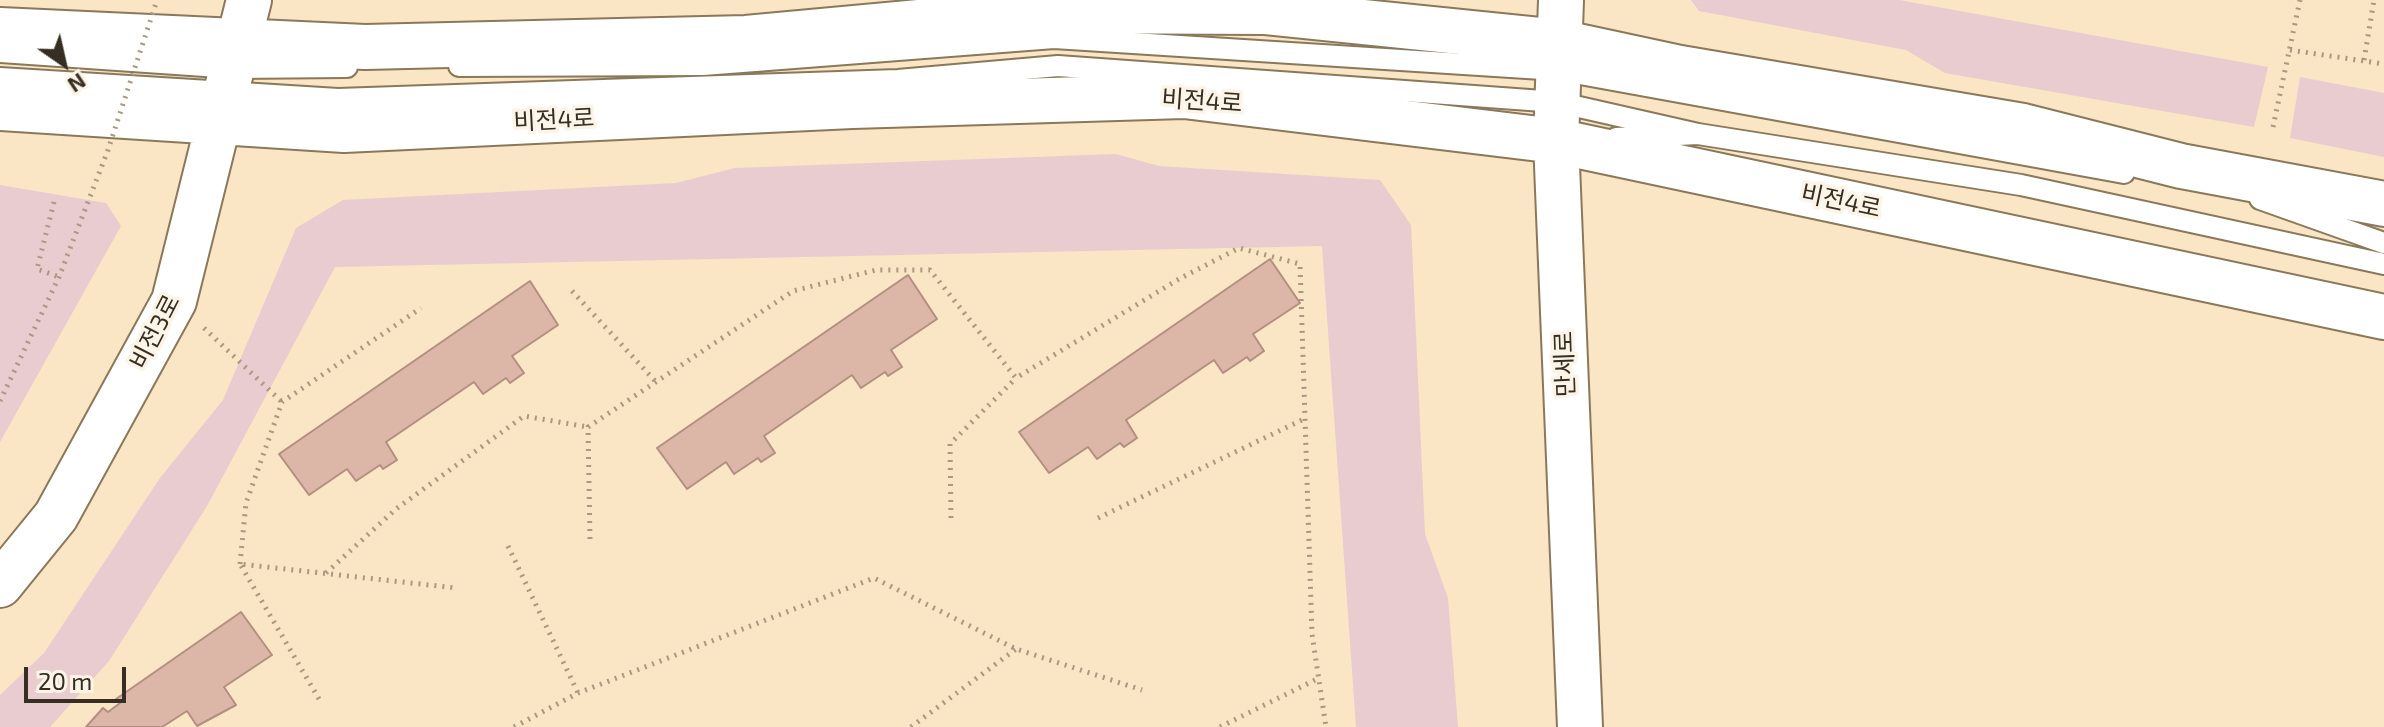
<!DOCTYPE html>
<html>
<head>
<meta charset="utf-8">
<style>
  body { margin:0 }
  #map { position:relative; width:2384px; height:727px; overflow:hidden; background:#fae5c5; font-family:"Exo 2",sans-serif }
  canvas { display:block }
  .north { position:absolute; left:24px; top:24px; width:80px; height:80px; -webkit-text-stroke:6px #fcf4e7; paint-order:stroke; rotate:146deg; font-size:22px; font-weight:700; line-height:32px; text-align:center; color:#362e22 }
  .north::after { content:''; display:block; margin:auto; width:28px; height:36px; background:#362e22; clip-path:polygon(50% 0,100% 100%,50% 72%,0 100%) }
  .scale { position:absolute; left:24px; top:667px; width:102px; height:36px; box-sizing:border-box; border:4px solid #362e22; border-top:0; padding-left:10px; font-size:24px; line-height:28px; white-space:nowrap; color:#362e22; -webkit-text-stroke:6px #fcf4e7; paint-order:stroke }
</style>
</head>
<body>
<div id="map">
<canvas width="2384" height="727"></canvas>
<div class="north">N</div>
<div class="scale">20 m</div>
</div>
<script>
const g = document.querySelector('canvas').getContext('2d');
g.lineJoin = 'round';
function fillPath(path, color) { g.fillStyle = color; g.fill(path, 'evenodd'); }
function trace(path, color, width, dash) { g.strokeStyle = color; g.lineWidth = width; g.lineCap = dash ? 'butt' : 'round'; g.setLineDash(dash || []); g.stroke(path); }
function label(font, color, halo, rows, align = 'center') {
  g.font = font + ' "Exo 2","Noto Sans KR",sans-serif'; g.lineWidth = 7; g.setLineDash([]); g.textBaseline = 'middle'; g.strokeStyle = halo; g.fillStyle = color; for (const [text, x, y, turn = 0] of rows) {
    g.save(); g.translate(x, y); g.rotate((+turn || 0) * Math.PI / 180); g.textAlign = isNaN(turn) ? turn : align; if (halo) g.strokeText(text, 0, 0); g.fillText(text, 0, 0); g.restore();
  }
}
const green = new Path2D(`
  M1691,0H1899L2268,67L2254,127L1945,73L1906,50L1699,11Z
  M2300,77L2384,93V157L2290,138Z
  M1116,154L1159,166L1380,180L1411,225L1425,534L1448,598L1458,727H1356L1322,246L335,267L207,506L109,661L50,727H0V695L44,653L160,478L223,400L296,228L343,200L676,183L735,168Z
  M0,185L106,203L121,226L0,442Z`);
const building = new Path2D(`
  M1270,259L1300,303L1253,334L1264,351L1250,361L1247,357L1223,373L1214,360L1126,420L1137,438L1124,447L1120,443L1097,459L1088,447L1049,473L1019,432Z
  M908,275L937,319L891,350L902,367L888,376L885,372L861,388L852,375L764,436L775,453L761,462L758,458L734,474L726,462L687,489L657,448Z
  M530,281L558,325L512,356L524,373L510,383L506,378L483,394L474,382L386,442L397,460L383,469L380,465L356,481L347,469L309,495L279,454Z
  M241,612L272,655L224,687L236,705L197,726L187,711L162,727H86L103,708L108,712L120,703L116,699Z`);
const path = new Path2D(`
  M2290,50L2384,64
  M2364,60L2374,0
  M2273,127L2300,0
  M54,202L37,269L59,277
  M572,291L656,382
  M204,328L282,402
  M951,518L950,444L1016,378
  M1098,518L1306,418
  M590,539L588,427L793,291L876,270H930L1016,378L1179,279L1239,248L1300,264L1312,634L1326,727
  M508,546L578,693
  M240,564L246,503L282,402L421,308
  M326,573L396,509L524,416L588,427
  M319,699L240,564L456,588
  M514,727L578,693L874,578L1016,649L1142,690
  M911,727L1016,649
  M1220,727L1319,678`);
const lane = new Path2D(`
  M0,52L234,68L347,67
  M459,66L703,65L1054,38L1558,70L2124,173
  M0,78L338,99L898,80L1058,66L1557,102L1698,134
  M1616,138L1698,134L2021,185L2384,264
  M2260,199L2384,243`);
const secondary = new Path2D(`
  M1561,0L1556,141L1580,727
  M0,30L365,47L746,38L1037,11L1266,12L1559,42L1680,68L2023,126L2181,166L2384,204
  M0,108L344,130L852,106L1184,96L1556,141L2384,317
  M0,585L56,516L174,301L249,0`);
const pathBridge = new Path2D(`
  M0,401L59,277L108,150L157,0`);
const streetNames = [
  ["비전4로",1202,101,4],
  ["비전4로",554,120,-3],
  ["비전4로",1841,201,12],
  ["비전3로",155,332,-63],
  ["만세로",1565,364,-92]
];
fillPath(green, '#e8cccf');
fillPath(building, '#dcb7a7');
trace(building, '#b28f80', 2);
trace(lane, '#8a785a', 24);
trace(secondary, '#8a785a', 48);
trace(path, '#a99981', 5, [2, 6]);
trace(lane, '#fff', 20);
trace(secondary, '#fff', 44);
trace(pathBridge, '#a99981', 5, [2, 6]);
label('24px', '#362e22', '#fcf4e7', streetNames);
</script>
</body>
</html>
